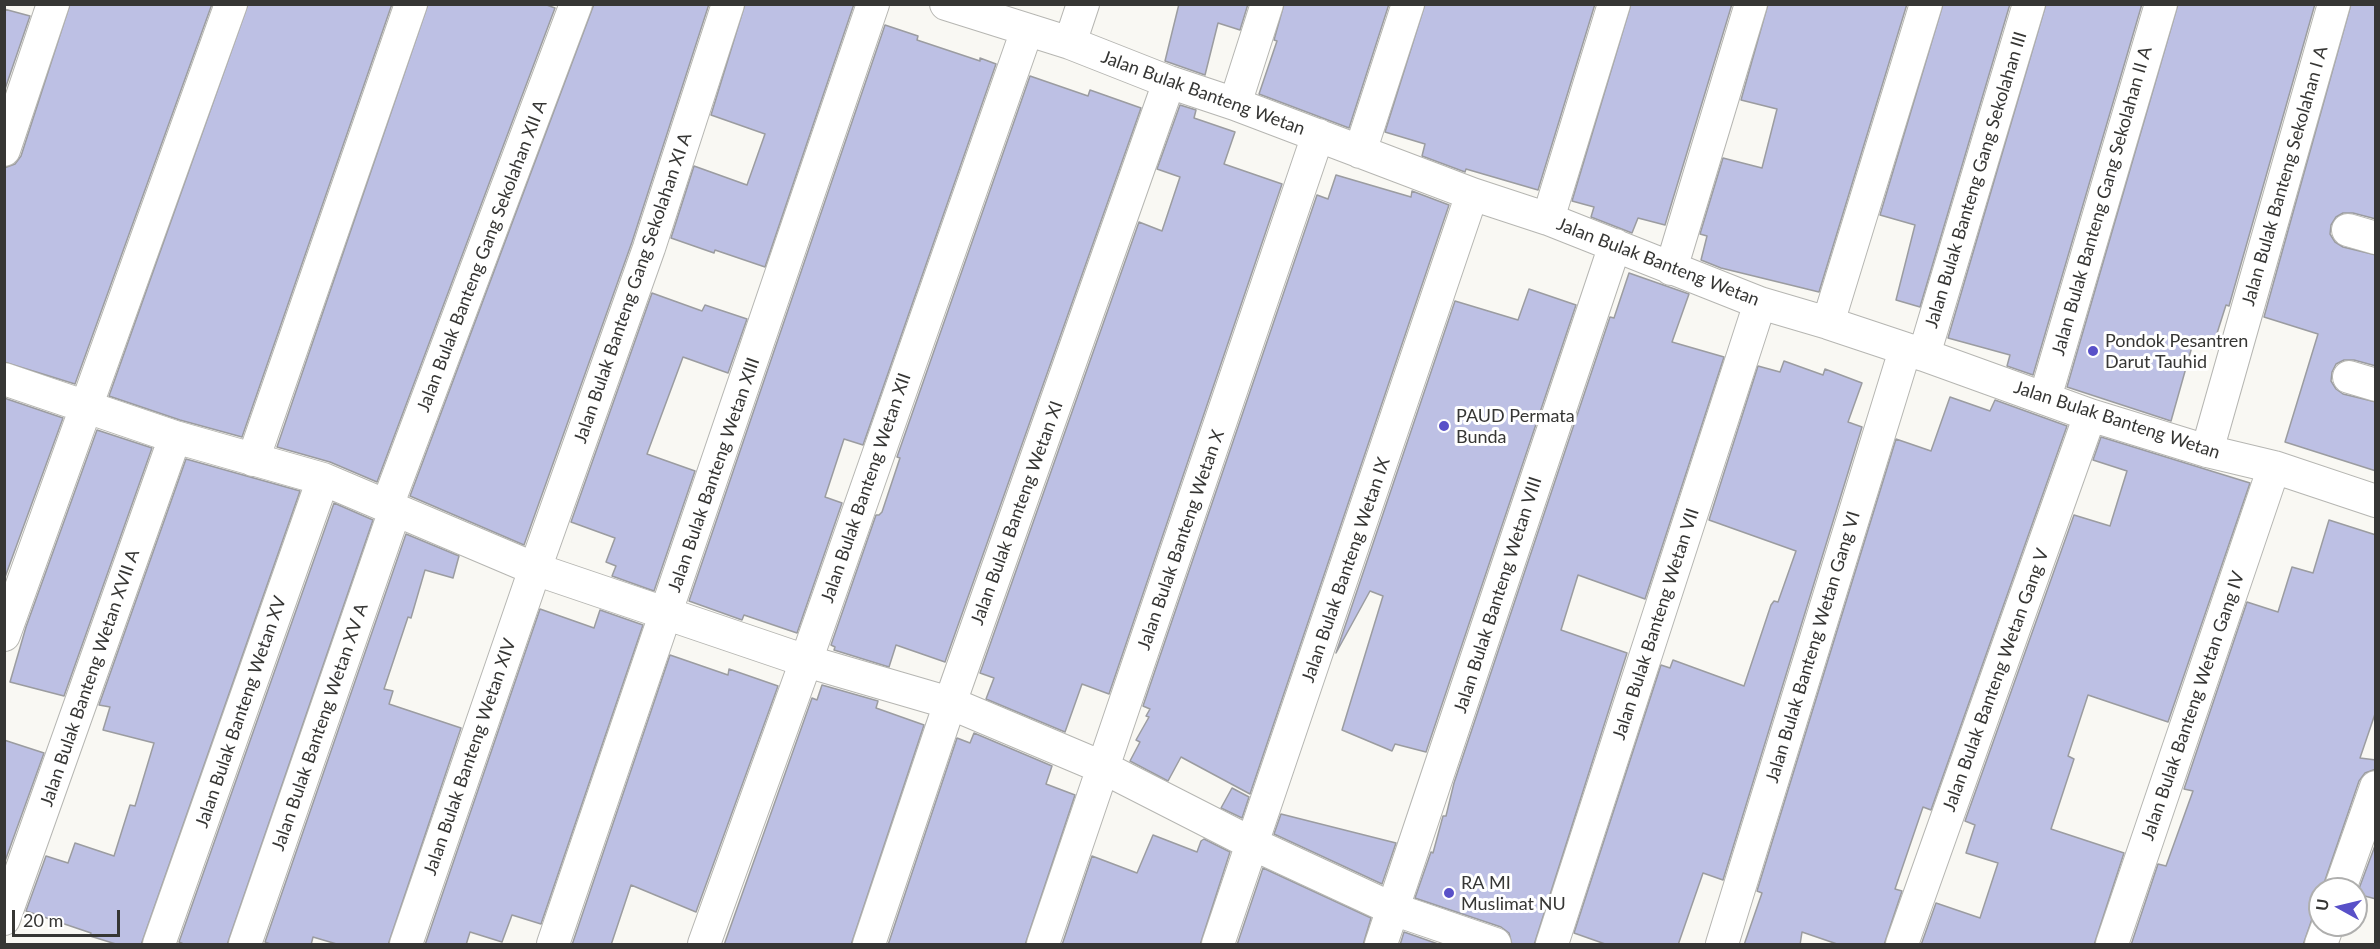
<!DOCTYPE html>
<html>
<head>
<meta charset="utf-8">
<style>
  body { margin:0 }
  #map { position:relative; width:2380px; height:949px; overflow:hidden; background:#f9f8f3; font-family:Lato,sans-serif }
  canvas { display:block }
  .frame { position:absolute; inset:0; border:6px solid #363634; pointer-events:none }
  .north { position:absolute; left:2308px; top:877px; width:60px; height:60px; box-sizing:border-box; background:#fff; border:2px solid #afafae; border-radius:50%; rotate:278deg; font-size:16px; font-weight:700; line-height:24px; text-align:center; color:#363634 }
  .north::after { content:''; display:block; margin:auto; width:21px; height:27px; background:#5850c8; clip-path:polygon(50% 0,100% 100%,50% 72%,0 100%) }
  .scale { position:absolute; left:12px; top:910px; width:108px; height:27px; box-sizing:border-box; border:3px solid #363634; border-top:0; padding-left:8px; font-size:18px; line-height:21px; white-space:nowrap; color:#363634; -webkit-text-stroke:4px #fff; paint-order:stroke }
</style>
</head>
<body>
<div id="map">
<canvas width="2380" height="949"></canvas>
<div class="frame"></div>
<div class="north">U</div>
<div class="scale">20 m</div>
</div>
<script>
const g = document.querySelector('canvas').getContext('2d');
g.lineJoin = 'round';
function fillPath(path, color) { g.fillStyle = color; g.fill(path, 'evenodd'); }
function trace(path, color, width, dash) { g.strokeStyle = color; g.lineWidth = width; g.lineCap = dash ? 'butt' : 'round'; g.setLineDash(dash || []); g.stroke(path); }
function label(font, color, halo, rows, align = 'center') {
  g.font = font + ' Lato,sans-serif'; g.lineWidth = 6; g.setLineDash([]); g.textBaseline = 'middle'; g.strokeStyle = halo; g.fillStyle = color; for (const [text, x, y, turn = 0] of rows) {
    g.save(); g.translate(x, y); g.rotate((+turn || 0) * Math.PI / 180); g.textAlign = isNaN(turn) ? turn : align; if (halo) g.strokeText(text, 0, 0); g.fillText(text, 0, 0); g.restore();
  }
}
const building = new Path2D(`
  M70,4H212L75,384L4,362V168L15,164L21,156Z
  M248,4H392L242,437L180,420L109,396Z
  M428,4H544L555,8L377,482L330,462L277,447Z
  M594,4H709L632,242L524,545L410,496Z
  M745,4H854L765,267L715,250L714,253L671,238L694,166L747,185L765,134L711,115Z
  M1179,4H1248L1240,30L1218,23L1205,75L1165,61Z
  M1284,4H1389L1349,128L1259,94L1277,41L1274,40Z
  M1425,4H1595L1538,190L1466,169L1465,172L1422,156L1425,144L1385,132Z
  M1631,4H1732L1665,225L1638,218L1632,233L1591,217L1594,207L1572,201Z
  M1768,4H1907L1819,292L1721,268L1701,260L1707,236L1700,234L1723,158L1762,168L1777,109L1741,100Z
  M1943,4H2010L1920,307L1896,300L1915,225L1880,215Z
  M2046,4H2142L2033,375L2007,366L2010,355L1948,338Z
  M2178,4H2315L2229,306L2226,305L2212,349L2193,343L2171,421L2067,387Z
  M2351,4H2376V219L2353,213H2343L2336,217L2331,225L2330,234L2335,242L2343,247L2376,255V366L2354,360H2344L2336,364L2332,372L2331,381L2336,389L2343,394L2376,402V471L2285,442L2318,334L2264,317Z
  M4,9L30,16L4,92Z
  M885,25L918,36L917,40L980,61V58L996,64L863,445L844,439L825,497L842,503L797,633L744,615L742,620L689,601Z
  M1030,76L1088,96L1090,90L1141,108L945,662L896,645L889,667L834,650L835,647L831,645L876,515H879L882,512L900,458L897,457Z
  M1180,105L1196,110L1194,118L1235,132L1224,164L1282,184L1109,694L1082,684L1065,732L986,699L994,678L980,673L1139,222L1162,231L1180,177L1157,169Z
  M1336,175L1411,197L1412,191L1449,205L1250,794L1181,757L1168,781L1130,761L1140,742L1136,740L1149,717L1146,716L1150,709L1143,706L1317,195L1328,199Z
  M1629,273L1689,294L1672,342L1724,357L1645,599L1578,575L1561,630L1627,653L1534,945H1512L1509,933L1501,927L1415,898L1431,852L1433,853L1443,816H1446L1454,783L1610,317L1614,318Z
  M1529,289L1576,305L1426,752L1395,744L1392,751L1342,730L1383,596L1370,591L1336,653L1455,301L1518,320Z
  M652,293L702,311L705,305L747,319L728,373L683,357L647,454L695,471L654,591L612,576L616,566L606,562L615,538L571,522Z
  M1784,361L1823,375L1825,369L1862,383L1848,422L1862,427L1723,880L1703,873L1678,945H1608L1574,933L1661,665L1670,668L1673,660L1744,686L1771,605L1774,601L1778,602L1796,551L1709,520L1758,366L1780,372Z
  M1950,397L1990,411L1995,400L2067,426L1931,810L1923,807L1895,889L1902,891L1884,945H1840L1802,932L1800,945H1744L1762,893L1757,891L1896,439L1931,451Z
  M4,398L63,418L4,580Z
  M97,430L152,448L64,696L10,682L26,627Z
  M2101,437L2250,483L2168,722L2088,695L2068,756L2074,759L2051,829L2124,853L2094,945H1921L1936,903L1980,918L1998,863L1966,853L1975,825L1965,821L2074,515L2110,526L2127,471L2093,460Z
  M186,459L300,491L141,945H119L90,936L91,933L26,911L46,856L68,863L75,843L114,856L130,805L135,806L154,743L103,730L110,707L99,705Z
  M334,503L373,520L227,945H186L179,942Z
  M2329,520L2376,535V711L2360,758L2376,760V769L2365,773L2359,781L2322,889H2320V896L2303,945H2131L2158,864L2166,866L2193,791L2184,789L2247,602L2278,612L2292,567L2313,573Z
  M406,534L459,556L453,578L425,570L411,618L408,617L384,689L393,691L389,704L461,728L388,945H340L313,937L311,945H273L265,942Z
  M540,609L594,628L600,610L643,625L541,924L512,915L502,942L470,932L466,945H425Z
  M670,655L728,675L729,669L778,686L696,912L631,885L611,945H572Z
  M822,685L878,701L876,708L924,725L851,945H724L812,698L817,700Z
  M974,733L1052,766L1046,784L1075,795L1025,945H888L957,738L970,743Z
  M4,740L44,753L4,864Z
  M1232,788L1249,797L1242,818L1221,808Z
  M1281,814L1396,843L1382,884L1274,834Z
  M1153,835L1197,852L1201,841L1204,839L1230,852L1200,945H1062L1092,856L1137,873Z
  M2376,843V899L2357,894Z
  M1263,868L1371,918L1363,945H1237Z
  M1404,932L1441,945H1400Z`);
const street = new Path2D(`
  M946,4L1070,43L1169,82L1235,104L1472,194L1548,219L1760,303L1828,323L1924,355L2090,415L2207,451L2274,467L2376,501
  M1070,43L1083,4
  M1235,104L1267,4
  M4,150L53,4
  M1360,152L1408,4
  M1548,219L1614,4
  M2348,230L2376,238
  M1671,269L1751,4
  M1828,323L1926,4
  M1924,355L2029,4
  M2349,377L2376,385
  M4,379L175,437L323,479L535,569L806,661L950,703L1104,768L1253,844L1393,909L1495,944
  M2045,398L2161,4
  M2207,451L2334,4
  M253,460L411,4
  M387,506L576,4
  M4,635L231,4
  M2340,889L2376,787
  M4,919L175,437
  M159,944L323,479
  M245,944L395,510
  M406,944L535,569L649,248L728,4
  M553,944L873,4
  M704,944L806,661L1027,30
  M869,944L950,703L1169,82
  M1043,944L1318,135
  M1218,944L1472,194
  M1381,944L1615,245
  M1552,944L1760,303
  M1722,944L1905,350
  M1902,944L2090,415
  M2112,944L2274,467
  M2321,944L2328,925`);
const markers = [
  [2093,351,6,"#5850c8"],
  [1444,426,6,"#5850c8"],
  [1449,893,6,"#5850c8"]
];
const streetNames = [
  ["Jalan Bulak Banteng Wetan",1203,93,20],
  ["Jalan Bulak Banteng Sekolahan I A",2285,176,-74],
  ["Jalan Bulak Banteng Gang Sekolahan III",1976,180,-73],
  ["Jalan Bulak Banteng Gang Sekolahan II A",2102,201,-74],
  ["Jalan Bulak Banteng Gang Sekolahan XII A",482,256,-69],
  ["Jalan Bulak Banteng Wetan",1658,262,21],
  ["Jalan Bulak Banteng Gang Sekolahan XI A",633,288,-71],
  ["Jalan Bulak Banteng Wetan",2117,420,18],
  ["Jalan Bulak Banteng Wetan XIII",714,475,-71],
  ["Jalan Bulak Banteng Wetan XII",866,488,-71],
  ["Jalan Bulak Banteng Wetan XI",1017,513,-70],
  ["Jalan Bulak Banteng Wetan X",1181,540,-71],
  ["Jalan Bulak Banteng Wetan IX",1346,570,-71],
  ["Jalan Bulak Banteng Wetan VIII",1498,595,-72],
  ["Jalan Bulak Banteng Wetan VII",1656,624,-72],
  ["Jalan Bulak Banteng Wetan Gang VI",1813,647,-73],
  ["Jalan Bulak Banteng Wetan XVII A",90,678,-71],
  ["Jalan Bulak Banteng Wetan Gang V",1996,680,-70],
  ["Jalan Bulak Banteng Wetan Gang IV",2193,706,-71],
  ["Jalan Bulak Banteng Wetan XV",241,712,-71],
  ["Jalan Bulak Banteng Wetan XV A",320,727,-71],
  ["Jalan Bulak Banteng Wetan XIV",470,757,-71]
];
const poiNames = [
  ["Pondok Pesantren",2105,341],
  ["Darut Tauhid",2105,362],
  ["PAUD Permata",1456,416],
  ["Bunda",1456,437],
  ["RA MI",1461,883],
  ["Muslimat NU",1461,904]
];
fillPath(building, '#bdc0e4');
trace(building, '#9b9ca0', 1.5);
trace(street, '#b6b6b2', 34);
trace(street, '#fff', 32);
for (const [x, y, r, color] of markers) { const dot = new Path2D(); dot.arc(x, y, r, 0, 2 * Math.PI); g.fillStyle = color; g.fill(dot); trace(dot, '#fff', 2); }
label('18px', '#363634', '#fff', streetNames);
label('18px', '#363634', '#fff', poiNames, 'left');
</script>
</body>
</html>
